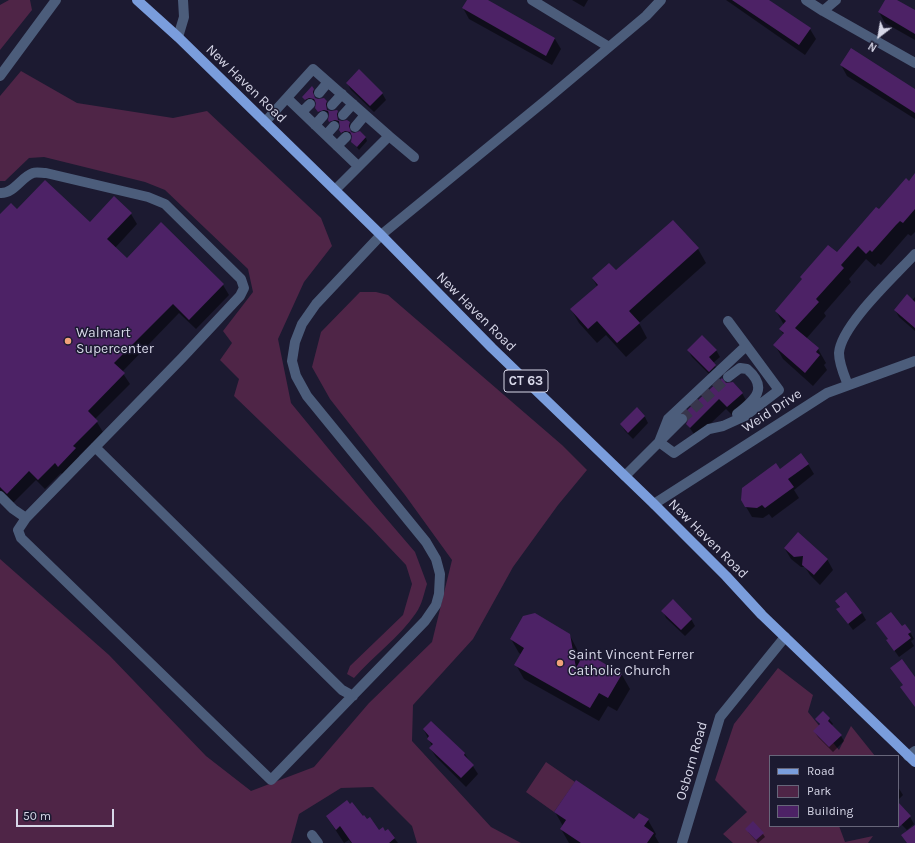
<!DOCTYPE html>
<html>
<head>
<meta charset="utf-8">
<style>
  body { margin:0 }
  #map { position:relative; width:915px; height:843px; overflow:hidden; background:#1c1a31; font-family:Karla,sans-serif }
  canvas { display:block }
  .legend { position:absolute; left:769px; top:755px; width:130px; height:72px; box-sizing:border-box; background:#1c1a31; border:1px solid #67667a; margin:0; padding:5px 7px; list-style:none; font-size:12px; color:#d7d7e8 }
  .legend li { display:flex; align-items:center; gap:8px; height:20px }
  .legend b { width:20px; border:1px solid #67667a }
  .north { position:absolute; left:859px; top:16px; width:40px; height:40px; -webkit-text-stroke:3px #1c1a31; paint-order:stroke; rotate:211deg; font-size:11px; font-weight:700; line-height:16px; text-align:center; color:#d7d7e8 }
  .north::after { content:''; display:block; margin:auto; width:14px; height:18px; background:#d7d7e8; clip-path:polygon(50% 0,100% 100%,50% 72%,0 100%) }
  .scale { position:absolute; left:16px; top:809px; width:98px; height:18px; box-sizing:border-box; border:2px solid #d7d7e8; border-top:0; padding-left:5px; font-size:12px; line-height:14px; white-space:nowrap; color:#d7d7e8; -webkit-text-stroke:3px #1c1a31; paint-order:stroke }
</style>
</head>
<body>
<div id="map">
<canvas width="915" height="843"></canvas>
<ul class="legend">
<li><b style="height:5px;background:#7a9ddc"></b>Road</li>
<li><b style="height:11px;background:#4f2547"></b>Park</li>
<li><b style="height:11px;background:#4d2266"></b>Building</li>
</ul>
<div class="north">N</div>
<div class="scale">50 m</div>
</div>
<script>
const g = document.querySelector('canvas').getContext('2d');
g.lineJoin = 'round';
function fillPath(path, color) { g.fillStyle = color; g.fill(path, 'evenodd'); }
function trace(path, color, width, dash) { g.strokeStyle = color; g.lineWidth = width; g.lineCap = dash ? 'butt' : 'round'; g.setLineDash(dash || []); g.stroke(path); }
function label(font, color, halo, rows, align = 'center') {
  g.font = font + ' Karla,sans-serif'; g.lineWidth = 3; g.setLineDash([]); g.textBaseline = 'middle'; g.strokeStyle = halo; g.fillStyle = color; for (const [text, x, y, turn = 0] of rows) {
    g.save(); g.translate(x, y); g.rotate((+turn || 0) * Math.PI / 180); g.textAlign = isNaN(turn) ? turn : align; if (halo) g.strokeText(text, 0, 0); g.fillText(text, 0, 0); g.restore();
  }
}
const green = new Path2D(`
  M9,0H30L32,10L0,50V5Z
  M21,71L77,103L173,118L207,111L321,218L332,246L304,282L278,339L291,403L373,503L415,552L427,584C424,593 422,605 416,613C399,638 374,655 354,678L347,674L350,666L403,615L412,584L406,565L370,527L234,396L239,379L220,360L232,343L223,331L253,292L248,269L165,190L145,182L44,157L29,158L5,181H0V96Z
  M360,292H376L388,295L562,445L587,470L558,505L513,567L473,639L413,705L412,741L491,827L521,843H417L412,826L373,787L341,788L299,814L291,843H0V559L109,655L206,756L251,791L314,767L369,703L432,642L452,560L405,495L330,399L312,367L321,332Z
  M778,668L813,695L808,712L839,750L851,726L875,756H770V826H839L845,842L873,836L868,843H733L723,834L747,812L715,780L734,724Z
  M546,762L575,782L554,812L526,792Z`);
const shadow = new Path2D(`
  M468,0H486L555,39L561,49L552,65L469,19L463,8Z
  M572,0H588L584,7Z
  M726,0H767L810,29L816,39L805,55Z
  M886,0H895L915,11V40L885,23L879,12Z
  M841,65L915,90V119L847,76Z
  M347,83L382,93L386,100L374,112L351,90Z
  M313,89L315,92L314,96L315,99L326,101L328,105L327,108L328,111L337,112L339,115L338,118L339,121L350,123L351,126L350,130L351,133L354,135L360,132L366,138L367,141L359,150L352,141L354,135L347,133L343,135L340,130V124L337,122L331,123L329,120L330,114L326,112L321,114L318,112V102L311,100L308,102L305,100Z
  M915,175V232L911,236L908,234L881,265L878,263L875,267L866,259L849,279L851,282L824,313L826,316L806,339L818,349L826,363L824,365L827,370L813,386L783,359L775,345L784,335L780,329L784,325L776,311L837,253Z
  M114,198L131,214L137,224L115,248L127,259L223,285L229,295L196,329L179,313L122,372L130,384L95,419L103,432L79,456L81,459L64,476L61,473L45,489L36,480L13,503L0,490V215L17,210L90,223Z
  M698,249L706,263L639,323L647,338L626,357L606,335L597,343L579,323L571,309L597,286L593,279Z
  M915,297V331L899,317L895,310L912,300Z
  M688,350H716L720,357L713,363L719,372L713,378L692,357Z
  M725,384L742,393L748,404L734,417L726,409L696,437L687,424L689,420L685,413Z
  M637,409L645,417L648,423L633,439L625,431L621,424Z
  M808,464L814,474L794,490L799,498L772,518L769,514L763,518L752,517L742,500L780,470Z
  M785,549L827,559L833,570L820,585L810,575L805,567H801L791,559Z
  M836,601L862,613L866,620L853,630L838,610L840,608Z
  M663,611L691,619L695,626L685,636L666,618Z
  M524,617L569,634L577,649L580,663L586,654L622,675L630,689L617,711L608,706L599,721L524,679L516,665L522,655L519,653L511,639Z
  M902,627L910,632L914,639L911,641L914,646L899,657L892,647Z
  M817,719H829L833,724L831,726L841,736L844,741L833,752L818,737L814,731L820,726Z
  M431,722L465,754L478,774L466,787L436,757L430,748L432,746L424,730Z
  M898,787L903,795L898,800Z
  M898,803L910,817L914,824L907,830L898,821Z
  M555,812L635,821L648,820L656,834L655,836L659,843H569L561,829L563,826Z
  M327,817H362L379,831L385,832L388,830L398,843H351L349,840L344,843Z
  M748,832L763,834L765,837L758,843Z`);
const building = new Path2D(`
  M467,0H488L555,38L546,56L462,8Z
  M732,0H769L811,28L799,45Z
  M885,0H897L915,10V34L878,12Z
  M851,48L915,89V113L840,65Z
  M359,69L383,93L370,106L346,83Z
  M312,86L314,89L313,92L315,98L318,99L324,98L327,101L326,104L327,110L331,111L337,110L338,111L337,114L338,120L342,121L347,120L350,122L349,126L351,132L354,133L360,131L366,137L357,147L351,142L352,136L350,132L345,131L341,133L339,130L340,127L339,121L335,120L329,122L328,120L329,114L328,111L324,110L318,112L315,108L316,103L314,99L309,98L305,100L302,97Z
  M915,173V209L903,223L900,221L896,225L872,252L870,250L866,254L858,246L841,265L844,268L816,299L819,302L795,328L819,348L816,352L820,355L805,373L773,345L784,333L779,329L786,321L775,311L802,279L800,277L828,245L837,252L876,207L879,209L906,178L909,181Z
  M45,180L90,222L114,196L132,213L107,239L127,258L161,222L224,284L189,320L173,304L114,363L125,373L88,411L98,421L73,446L76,448L58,467L55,463L38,480L29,471L7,494L0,487V214L11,203L17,209Z
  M673,220L699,248L629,311L640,323L617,343L597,321L588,329L570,309L598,285L592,278L609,263L616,270Z
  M907,294L915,302V328L894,310Z
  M702,335L717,350L709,357L716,365L709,372L687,350Z
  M722,378L726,383L733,382L743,393L727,407L719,399L690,428L686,424L688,420V417L684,413Z
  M637,407L645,416L628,433L620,424Z
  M801,453L809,464L788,479L794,487L765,508L762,505L757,508L745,507L741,500L742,488L776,463L780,469Z
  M798,532L828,559L814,575L802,565L803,556L794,557L784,548Z
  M846,592L862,613L848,624L836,609L840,607L835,601Z
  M673,599L692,619L681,630L661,611Z
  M891,612L902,626L905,624L911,632L908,634L911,638L894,651L886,640L888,639L876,623Z
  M535,613L570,634L576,668L585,652L622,674L608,698L599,693L590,708L514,665L524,648L510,639L523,616Z
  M902,659L915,677V707L900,687L903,685L890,668Z
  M823,711L830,718L828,721L842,735L829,747L813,731L820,724L815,719Z
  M431,721L465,753L464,755L474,765L461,778L429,748L433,744L427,739L429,736L423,729Z
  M576,780L634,819L639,813L649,819L644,826L654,833L647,843H581L560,829L566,820L554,812Z
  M347,800L350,804L352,802L363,816L364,815L367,819L370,817L379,830L383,827L385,831L388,829L395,838L389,843H352L340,826L336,830L326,816Z
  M898,802L911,816L898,828Z
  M753,821L764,833L756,840L745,829Z
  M915,825V843H907L901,835Z`);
const minorTunnel = new Path2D(`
  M682,419L728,377`);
const minor = new Path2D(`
  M532,0L609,47
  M806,0L823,11L915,63
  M823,11L836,0
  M178,37L184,17L183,0
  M0,76L56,0
  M319,93L328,82
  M287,98L358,166
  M332,105L342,94
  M302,112L310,104
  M343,115L353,104
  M265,122L313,69L389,136L335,190
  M315,125L323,116
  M355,127L365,115
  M326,135L334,126
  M389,136L414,157
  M337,146L346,137
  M0,193C14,194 21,177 33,173C36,172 42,173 46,173L148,197L165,204L241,279L244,288L240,296L182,358L26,518L18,530L21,538L271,780L425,621L436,605L439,594L440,574L436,559L426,542L307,396L296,376L292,361L295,342L302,324L316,304L381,235L546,100L646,16L661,0
  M728,377L740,368L747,369C769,388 755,400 737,414
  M848,385C844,375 839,364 839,353C841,325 896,275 915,254
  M662,439L682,419
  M659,442L668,419L746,346
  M95,447L342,690L353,696
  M625,476L659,442L674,453L709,429L723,426L745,416L779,390L728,321
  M0,496L13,509L26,518
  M654,504L827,393L915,361
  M908,756L915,751
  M312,835L318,843
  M682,843L720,717L785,637`);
const major = new Path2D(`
  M137,0L178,37L381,235L492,348L654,504L726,576L762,615L915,762`);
const markers = [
  [68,341,4,"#f0a279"],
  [560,663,4,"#f0a279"]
];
const shields = [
  [526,381,44]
];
const shieldNames = [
  ["CT 63",526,381]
];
const streetNames = [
  ["New Haven Road",246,84,44],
  ["New Haven Road",476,312,45],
  ["Weid Drive",772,411,-33],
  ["New Haven Road",708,539,45],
  ["Osborn Road",692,761,-74]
];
const poiNames = [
  ["Walmart",76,333],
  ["Supercenter",76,349],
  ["Saint Vincent Ferrer",568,655],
  ["Catholic Church",568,671]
];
fillPath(green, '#4f2547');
fillPath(shadow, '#0007');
fillPath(building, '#4d2266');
trace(minorTunnel, '#38364c', 10, [10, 5]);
trace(minor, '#4c5d7b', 10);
trace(major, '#7a9ddc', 10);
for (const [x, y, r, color] of markers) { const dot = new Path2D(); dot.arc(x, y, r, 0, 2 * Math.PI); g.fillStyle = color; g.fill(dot); trace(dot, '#1c1a31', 1.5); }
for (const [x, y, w] of shields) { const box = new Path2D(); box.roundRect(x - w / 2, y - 11, w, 22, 3); g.fillStyle = '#1c1a31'; g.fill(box); trace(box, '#d7d7e8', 1); }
label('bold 13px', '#d7d7e8', null, shieldNames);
label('14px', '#d7d7e8', '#1c1a31', streetNames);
label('14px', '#d7d7e8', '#1c1a31', poiNames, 'left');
</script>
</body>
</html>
